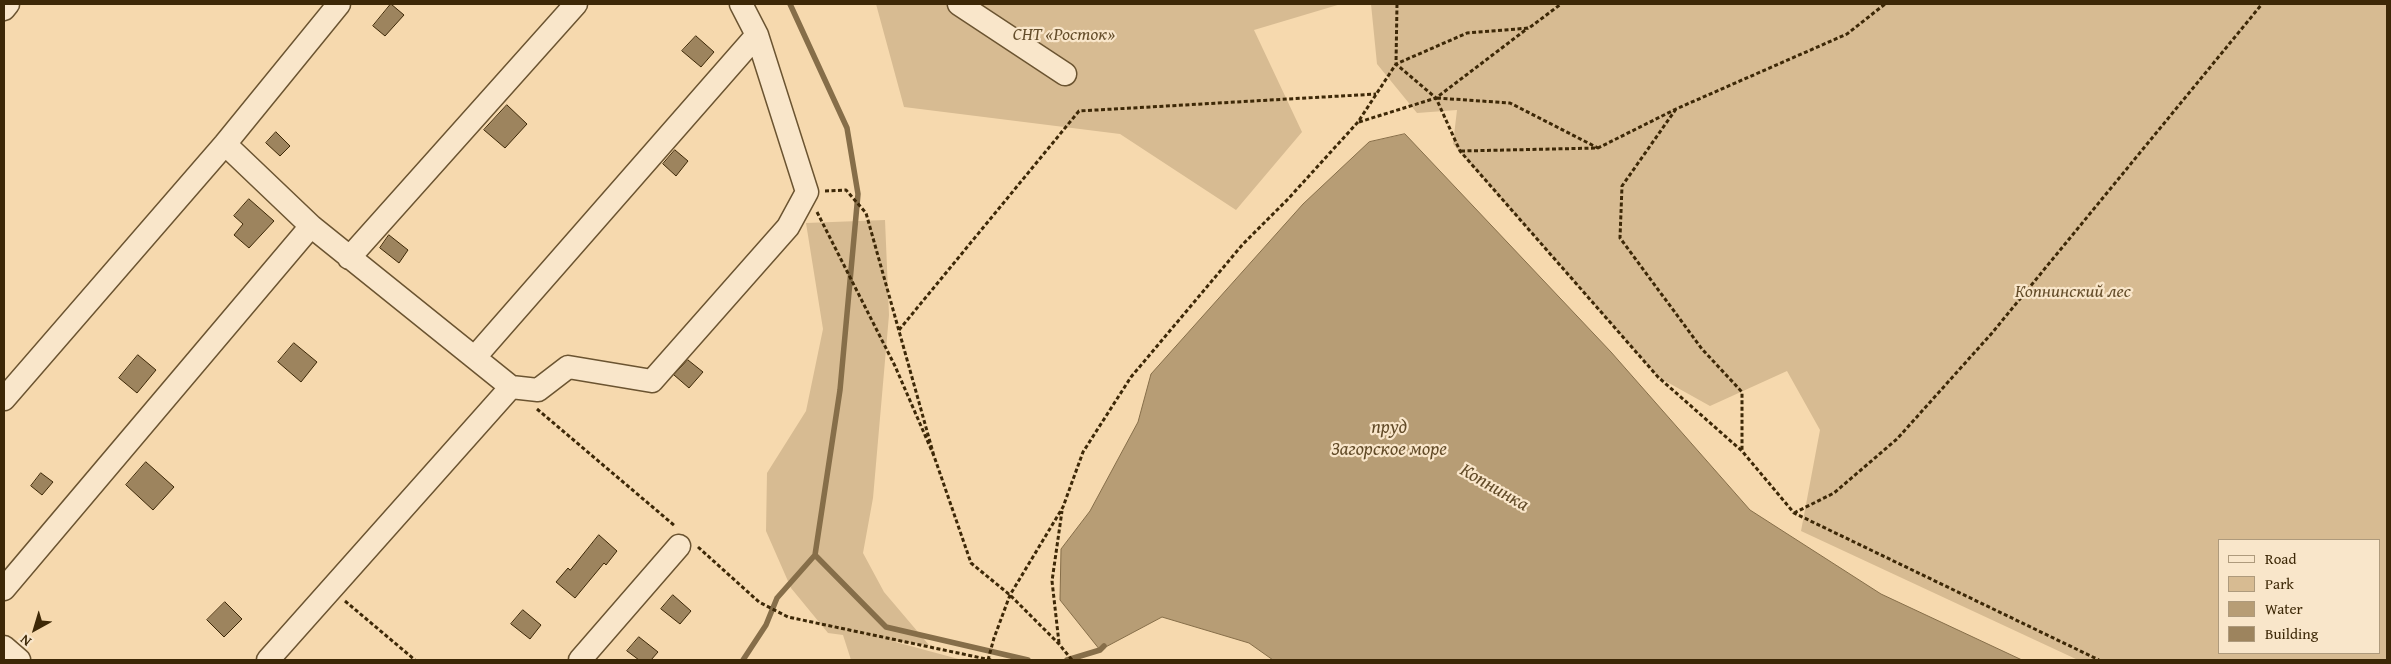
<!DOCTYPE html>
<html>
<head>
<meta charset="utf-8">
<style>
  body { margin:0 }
  #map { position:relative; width:2391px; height:664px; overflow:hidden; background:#f6d9ae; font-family:"Gentium Book Plus",serif }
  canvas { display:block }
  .frame { position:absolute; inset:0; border:5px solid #3d2807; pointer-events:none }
  .legend { position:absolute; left:2218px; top:539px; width:162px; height:115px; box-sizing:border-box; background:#f9e6ca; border:1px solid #ae9a7c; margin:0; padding:6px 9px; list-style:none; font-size:15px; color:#3d2807 }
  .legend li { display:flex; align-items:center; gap:10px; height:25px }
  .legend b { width:25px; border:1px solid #ae9a7c }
  .north { position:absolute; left:10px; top:604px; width:50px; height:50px; -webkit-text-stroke:4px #f9e6ca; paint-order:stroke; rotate:219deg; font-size:14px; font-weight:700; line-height:20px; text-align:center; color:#3d2807 }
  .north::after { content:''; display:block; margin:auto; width:18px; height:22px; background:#3d2807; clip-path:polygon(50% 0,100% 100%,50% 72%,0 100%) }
</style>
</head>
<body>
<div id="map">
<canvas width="2391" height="664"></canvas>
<div class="frame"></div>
<ul class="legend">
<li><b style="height:6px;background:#f9e6ca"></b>Road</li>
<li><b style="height:14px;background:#d7bb92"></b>Park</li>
<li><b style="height:14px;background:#b79d75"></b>Water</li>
<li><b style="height:14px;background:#9d845e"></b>Building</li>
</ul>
<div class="north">N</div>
</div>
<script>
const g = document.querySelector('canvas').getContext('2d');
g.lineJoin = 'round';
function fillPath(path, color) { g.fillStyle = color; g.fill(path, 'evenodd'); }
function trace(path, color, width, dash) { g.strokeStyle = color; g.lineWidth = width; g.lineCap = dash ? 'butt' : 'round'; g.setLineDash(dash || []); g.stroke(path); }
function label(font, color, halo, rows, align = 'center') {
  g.font = font + ' "Gentium Book Plus",serif'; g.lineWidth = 4.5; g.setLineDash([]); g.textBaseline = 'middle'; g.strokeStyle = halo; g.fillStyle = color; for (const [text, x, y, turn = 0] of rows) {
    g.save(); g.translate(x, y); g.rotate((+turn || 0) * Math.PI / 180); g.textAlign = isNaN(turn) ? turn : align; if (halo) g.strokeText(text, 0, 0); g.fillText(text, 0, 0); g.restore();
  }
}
const green = new Path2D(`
  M876,4H1341L1254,30L1302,132L1236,210L1120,134L904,107Z
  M1371,4H2387V660H2078L1801,531L1820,430L1787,371L1710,406L1658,377L1453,144L1457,110L1417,113L1377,64ZM2220,540H2380V653H2220Z
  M885,220L889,315L873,498L863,553L884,592L929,645L892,641L962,660H851L843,635L828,633L791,588L766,531L767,473L806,411L823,329L806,223Z`);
const water = new Path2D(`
  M1405,134L1611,352L1750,510L1881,594L2022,660H1273L1249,643L1162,617L1100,650L1060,600L1061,549L1090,511L1138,422L1151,374L1303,204L1369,142Z`);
const stream = new Path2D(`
  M790,4L847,128L858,194L840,390L815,555L886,627L1028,660
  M743,660L766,625L777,598L815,555
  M1067,660L1100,650L1104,646`);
const building = new Path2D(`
  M391,4L404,15L385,36L373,26Z
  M696,36L714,52L701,67L682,51Z
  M507,105L527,124L505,148L484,130Z
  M276,132L290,146L280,156L266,143Z
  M675,150L688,161L676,176L663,164Z
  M249,199L274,221L249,248L234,235L243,224L234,216Z
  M389,235L408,250L399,263L380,248Z
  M294,343L317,362L301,382L278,362Z
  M138,355L156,370L137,393L119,378Z
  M688,360L703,372L689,388L674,375Z
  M146,462L174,487L153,510L126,485Z
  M41,473L53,482L42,495L31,486Z
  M599,535L617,551L606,565L604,563L575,598L556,582L568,568L570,570Z
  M673,595L691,611L680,624L661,609Z
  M225,602L242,619L224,637L207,620Z
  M523,610L541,625L530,639L511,624Z
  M639,637L658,652L651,660H639L627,651Z`);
const path = new Path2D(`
  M1397,4L1396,64L1436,98L1460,151L1658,377L1742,451L1794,513L2099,660
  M1437,98L1510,103L1598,148
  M1676,109L1622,186L1620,238L1702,349L1742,392V451
  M1359,122L1436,98L1528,28
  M1461,151L1598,148L1676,109L1847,34L1885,4
  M825,191L846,190L866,213L934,456
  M817,212L895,366L934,456L971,563L1010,595L1059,644L1072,660
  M899,330L1079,111L1376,94
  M537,409L675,526
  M1794,513L1834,493L1897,439L1992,333L2262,4
  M698,547L759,602L788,617L991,660
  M345,601L415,660
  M1059,643L1052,581L1062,511
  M988,660L994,638L1010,595L1063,507L1083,452L1131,377L1243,244L1288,199L1358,122L1396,64L1467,33L1529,28L1561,4`);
const minor = new Path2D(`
  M959,4L1065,74
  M4,9L8,4
  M225,144L311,226L511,387L538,390L568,367L652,381L788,227L807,192L757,35L741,4
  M349,258L576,4
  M475,357L757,35
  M4,399L225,144L339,4
  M4,589L311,226
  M4,647L19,660
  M268,660L511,387
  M580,660L679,546`);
const parkNames = [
  ["СНТ «Росток»",1064,35],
  ["Копнинский лес",2073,292]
];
const waterNames = [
  ["пруд",1389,428],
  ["Загорское море",1389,450],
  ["Копнинка",1494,488,30]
];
fillPath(green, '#d7bb92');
fillPath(water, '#b79d75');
trace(water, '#866e49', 1);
trace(stream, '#866e49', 5.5);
fillPath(building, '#9d845e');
trace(building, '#3d2807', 1);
trace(minor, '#6b5431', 25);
trace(path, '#3d2807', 3, [4, 2.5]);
trace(minor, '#f9e6ca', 22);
label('italic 18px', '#644d2a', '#f9e6ca', parkNames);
label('italic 19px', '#624b28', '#f9e6ca', waterNames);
</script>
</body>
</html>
